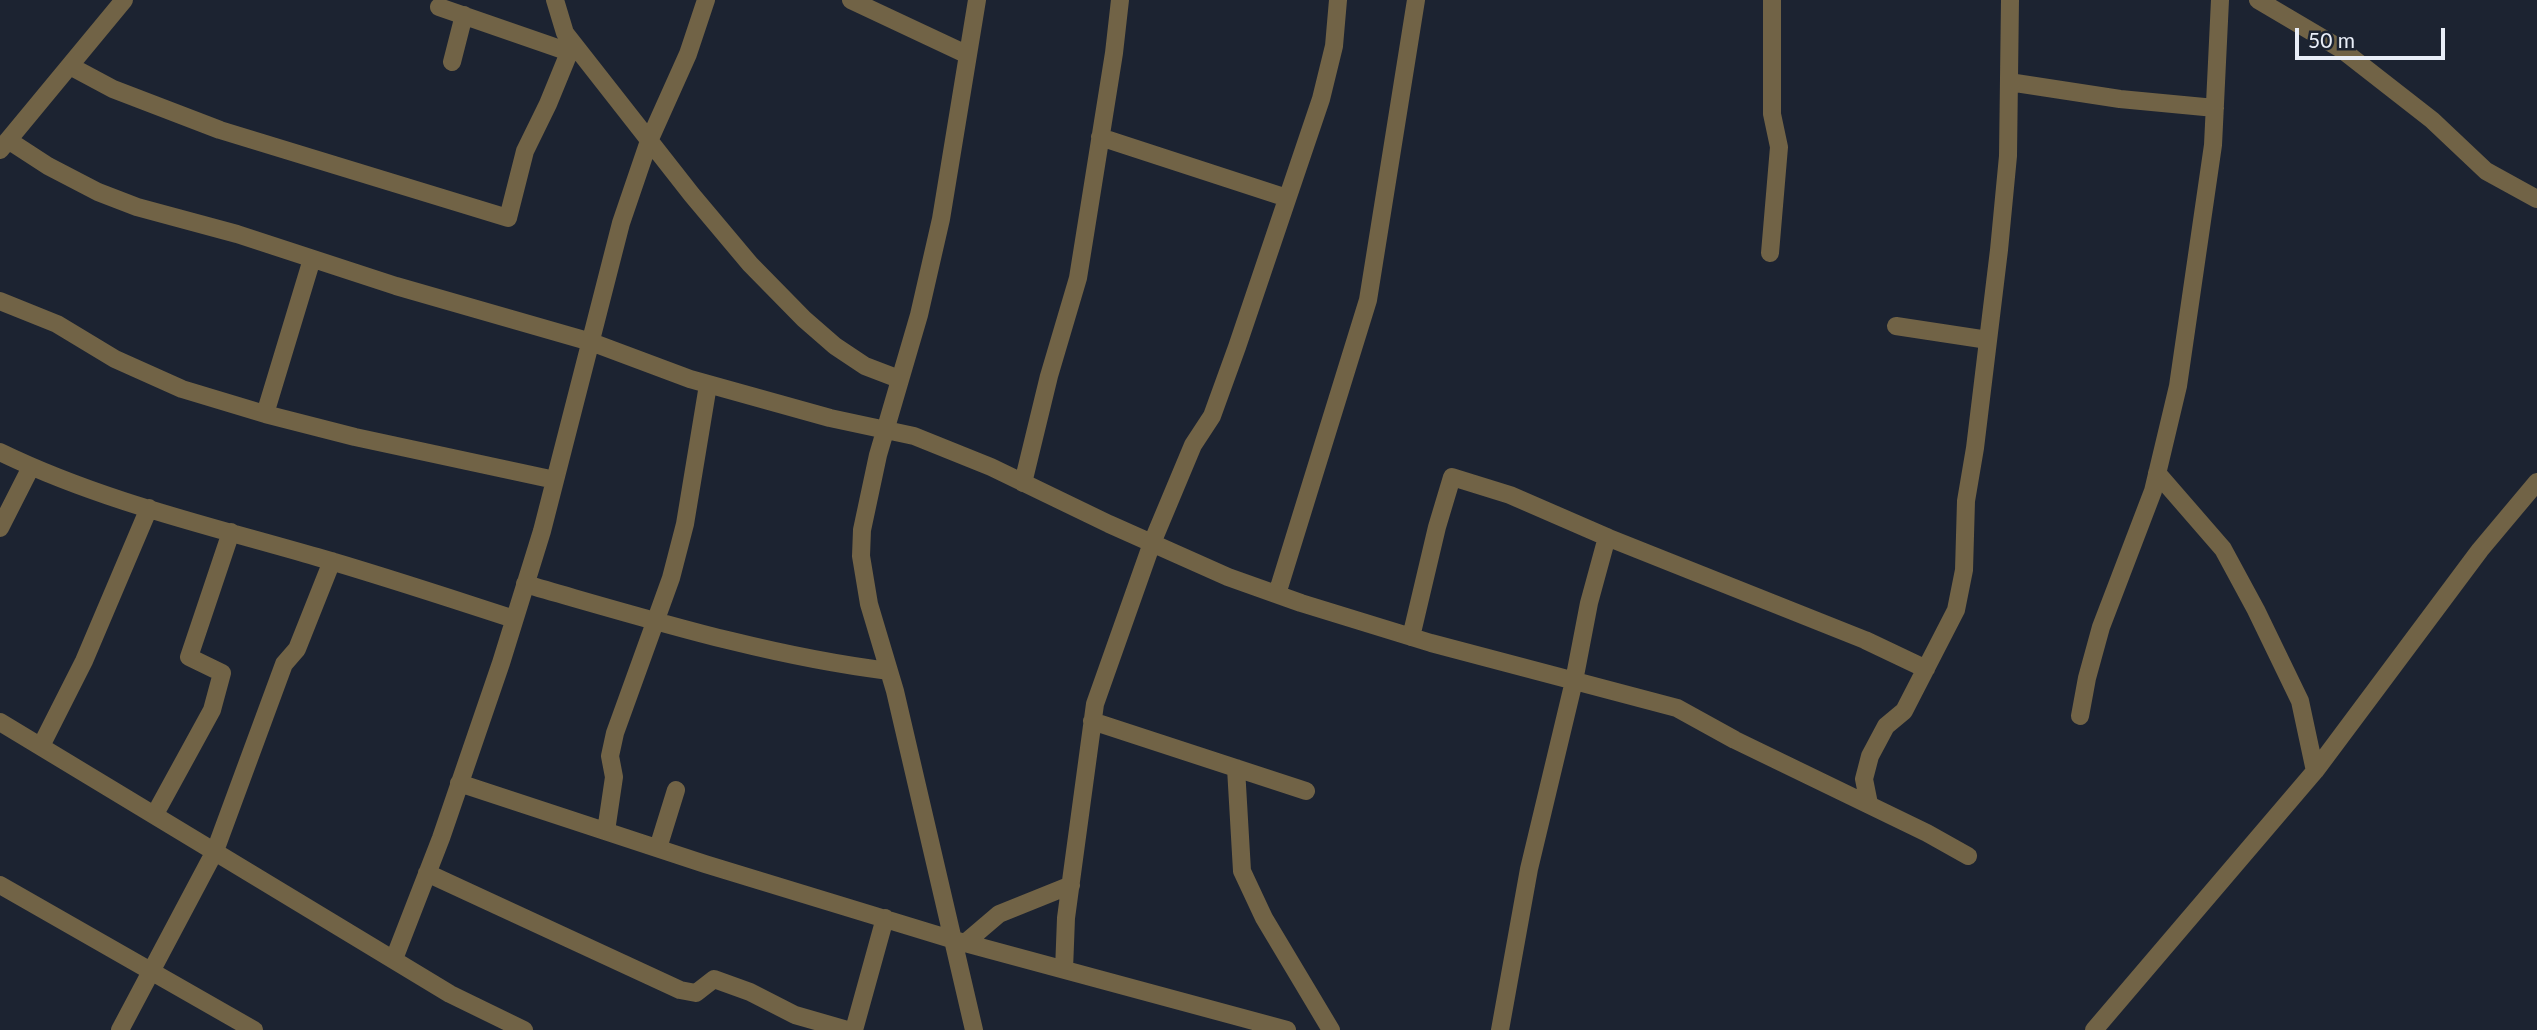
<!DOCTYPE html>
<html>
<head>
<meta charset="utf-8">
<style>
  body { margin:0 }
  #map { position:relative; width:2537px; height:1030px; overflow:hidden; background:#1c2331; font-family:Lato,sans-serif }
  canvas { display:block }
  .scale { position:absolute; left:2295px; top:28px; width:150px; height:32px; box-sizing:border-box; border:4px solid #e9eef8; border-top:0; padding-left:9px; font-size:21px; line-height:24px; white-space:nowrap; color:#e9eef8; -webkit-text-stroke:5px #1c2331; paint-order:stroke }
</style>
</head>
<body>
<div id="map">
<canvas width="2537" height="1030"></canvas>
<div class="scale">50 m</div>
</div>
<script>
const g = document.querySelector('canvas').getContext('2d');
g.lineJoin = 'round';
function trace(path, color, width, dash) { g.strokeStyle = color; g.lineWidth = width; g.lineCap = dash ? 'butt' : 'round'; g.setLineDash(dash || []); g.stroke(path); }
const minor = new Path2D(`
  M555,0L565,33L692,195L750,264L804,319L835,346L865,366L899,379
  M851,0L968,55
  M2258,0L2341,49L2432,120L2486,171L2537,199
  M439,7L569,52
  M452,62L464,15
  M70,66L113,89L220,130L508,218L525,151L548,104L573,43
  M2009,82L2120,99L2215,108
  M1100,137L1287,198
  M8,140L48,166L98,192L137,207L237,234L396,286L591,342L690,379L830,418L914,436L991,467L1109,524L1228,577L1301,603L1431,643L1677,708L1735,740L1927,833L1968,856
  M0,150L124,0
  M1770,253L1779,147L1772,114V0
  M0,301L57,324L115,359L182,389L265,414L355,437L555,480
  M1896,326L1988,340
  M265,414L312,259
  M0,452C101,501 210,526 317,557C383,576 449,598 514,619
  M2157,473L2223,549L2256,610L2300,701L2315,771
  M1023,483L1049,376L1078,278L1114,53L1120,0
  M0,528L31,467
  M525,584C645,618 766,656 889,671
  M1277,594L1368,300L1416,0
  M1411,637L1437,527L1452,477L1510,495L1609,538L1865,640L1926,669
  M2080,716L2087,678L2101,627L2153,491L2178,386L2213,145L2220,0
  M1092,721L1306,791
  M0,722L450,994L524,1030
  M41,746L84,661L149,508
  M1236,768L1242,871L1264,918L1331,1030
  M459,783L705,864L954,940L1287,1030
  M1869,804L1864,779L1870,756L1886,726L1904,711L1956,610L1964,570L1966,501L1975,448L1999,250L2008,156L2010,0
  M155,814L212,710L222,673L189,657L231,532
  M606,831L614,777L610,756L615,733L671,578L685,524L708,385
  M658,848L676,790
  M427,873L680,990L696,993L714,979L750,992L795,1015L847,1030
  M0,885L254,1030
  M965,943L999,914L1071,885
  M394,959L441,838L501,663L542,531L621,223L649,141L688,54L706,0
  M1064,970L1066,918L1095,704L1152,543L1193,445L1212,416L1237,347L1321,99L1334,46L1338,0
  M120,1030L215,851L284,664L297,649L332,561
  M854,1030L885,918
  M974,1030L895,691L869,604L861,556L862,530L878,455L919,315L941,219L977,0
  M1500,1030L1529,869L1574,681L1589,603L1607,537
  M2094,1030L2315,771L2480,550L2537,482`);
trace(minor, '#716346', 18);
</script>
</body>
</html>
